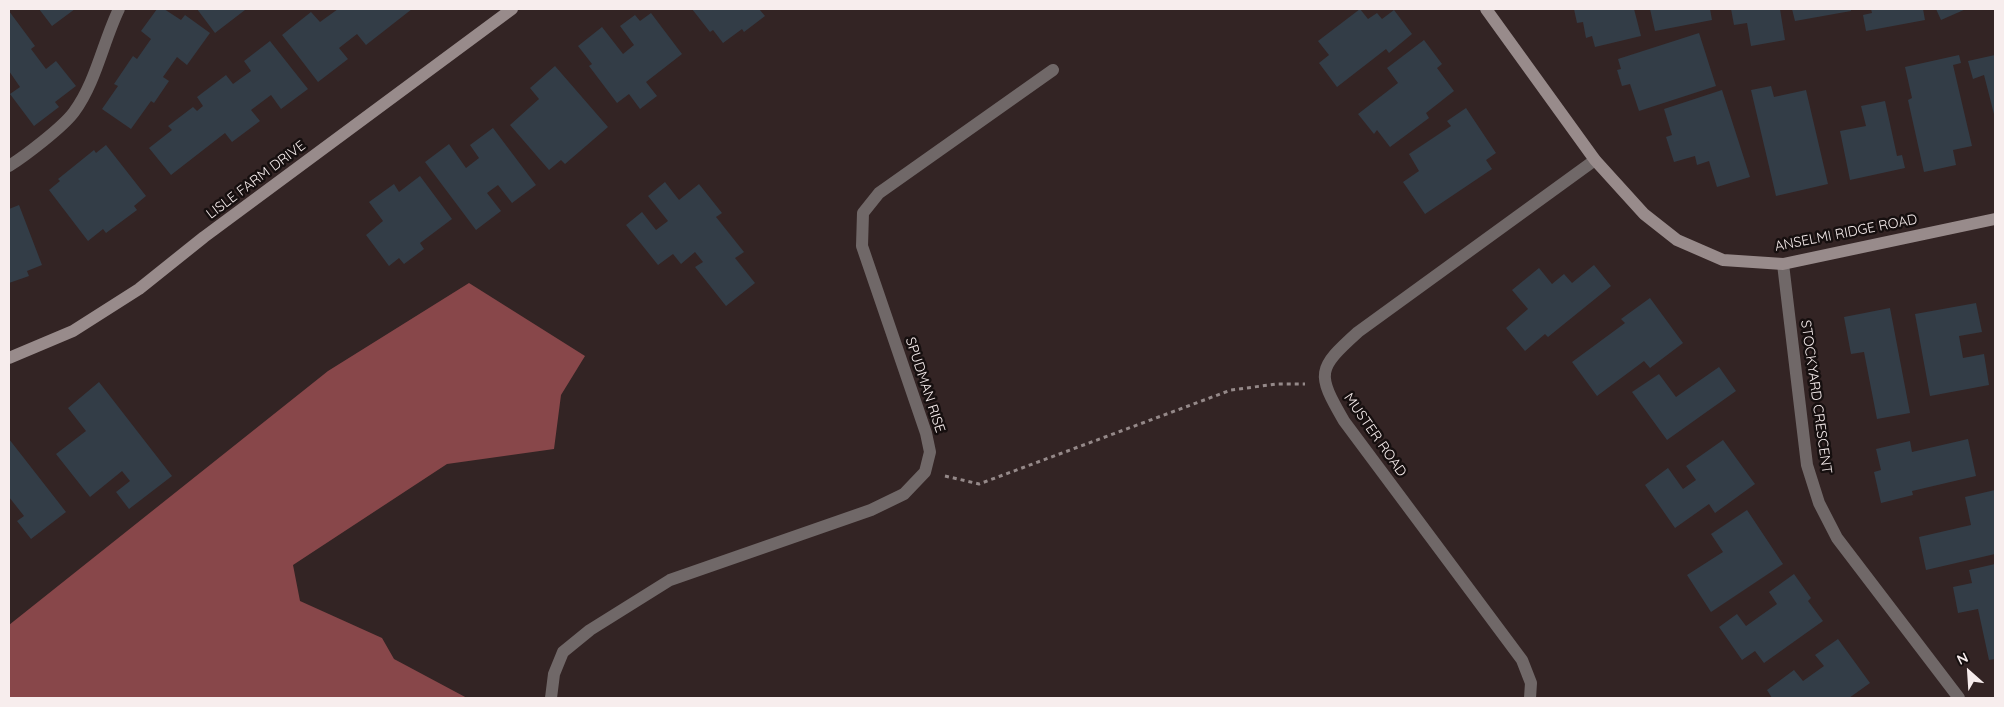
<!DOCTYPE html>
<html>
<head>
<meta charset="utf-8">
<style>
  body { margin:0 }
  #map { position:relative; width:2004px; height:707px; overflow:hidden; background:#332424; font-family:Quicksand,sans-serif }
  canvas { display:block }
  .frame { position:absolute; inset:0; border:10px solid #f7eded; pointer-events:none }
  .north { position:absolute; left:1944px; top:647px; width:50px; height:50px; -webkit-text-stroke:4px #160f0f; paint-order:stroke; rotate:334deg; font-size:14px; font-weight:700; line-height:20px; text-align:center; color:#f7eded }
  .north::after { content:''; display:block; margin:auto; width:18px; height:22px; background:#f7eded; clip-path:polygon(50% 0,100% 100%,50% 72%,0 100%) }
</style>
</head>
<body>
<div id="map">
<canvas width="2004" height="707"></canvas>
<div class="frame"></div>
<div class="north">N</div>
</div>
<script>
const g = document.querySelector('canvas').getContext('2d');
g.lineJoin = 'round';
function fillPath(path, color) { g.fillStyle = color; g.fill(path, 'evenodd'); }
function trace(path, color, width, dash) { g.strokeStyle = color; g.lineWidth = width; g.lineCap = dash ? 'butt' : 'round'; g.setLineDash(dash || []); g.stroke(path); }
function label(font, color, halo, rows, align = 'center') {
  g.font = font + ' Quicksand,sans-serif'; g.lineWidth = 5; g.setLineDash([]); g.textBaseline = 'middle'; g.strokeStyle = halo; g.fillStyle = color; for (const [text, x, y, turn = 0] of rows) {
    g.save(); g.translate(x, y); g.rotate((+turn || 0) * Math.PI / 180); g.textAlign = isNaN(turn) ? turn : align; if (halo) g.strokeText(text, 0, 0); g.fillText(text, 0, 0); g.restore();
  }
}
const forest = new Path2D(`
  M469,283L585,356L561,395L554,449L447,464L293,565L300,601L382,638L394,659L467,698H9V625L328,371Z`);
const building = new Path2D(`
  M39,9H75L52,26Z
  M157,9H164L181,20L185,15L210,33L187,65L177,57L163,77L169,81L154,103L151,101L131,129L102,109L118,86L114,84L133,56L137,59L151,39L141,31Z
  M197,9H244L245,10L215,33Z
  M338,9H412L366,45L357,34L339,48L348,59L318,82L282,35L311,12L320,22Z
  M692,9H759L765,16L744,32L742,29L723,43L713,30L710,32Z
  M1360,9L1368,19L1377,13L1382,19L1394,10L1412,34L1389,53L1386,49L1337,87L1319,63L1329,55L1318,41Z
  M1574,9H1634L1641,36L1595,47L1592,36L1586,38L1583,22L1577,23Z
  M1650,9H1710L1712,20L1655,31Z
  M1731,9H1780L1785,40L1751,46L1747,23L1734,25Z
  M1792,9H1851V11L1795,21Z
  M1871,9H1923L1925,20L1866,31L1863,15L1872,13Z
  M1936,9H1966L1941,20Z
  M9,11L35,46L31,49L46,69L56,61L76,86L55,102L59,107L34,126L10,94L20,87L9,71Z
  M651,13L682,54L646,82L657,96L640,109L629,94L617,103L589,66L592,64L578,46L602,27L623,54L634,45L620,26L635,15L640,21Z
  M1699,33L1716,86L1639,111L1630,84L1622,86L1617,70L1621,69L1618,59Z
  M1424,40L1442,64L1437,68L1454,91L1426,113L1429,118L1390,147L1377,130L1374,134L1358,114L1398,83L1387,68Z
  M270,41L308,89L281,109L271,95L251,110L260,121L232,142L225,133L171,175L149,148L172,130L168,126L193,107L197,111L203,106L197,97L226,75L233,84L251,71L244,61Z
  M1959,55L1961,63L1953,65L1972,146L1953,150L1956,165L1924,172L1908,100L1912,98L1905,67Z
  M1995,55V118L1984,75L1973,79L1968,61Z
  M555,66L608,127L565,164L561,160L549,170L510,125L539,99L530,88Z
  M1771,86L1774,97L1806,90L1828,184L1776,196L1751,90Z
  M1722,90L1750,177L1717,187L1709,161L1697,165L1695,156L1674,162L1666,137L1672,135L1664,109Z
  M1885,101L1897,156L1902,155L1905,168L1850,180L1840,131L1866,126L1861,106Z
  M1466,108L1496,153L1486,160L1492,169L1425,214L1403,182L1419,171L1409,154L1451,126L1447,121Z
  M493,128L536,185L512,203L498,185L487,193L501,211L476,230L425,162L449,144L466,168L479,158L470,145Z
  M106,145L146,196L134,206L137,210L106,233L103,229L88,241L49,190L60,181L58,179L94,150L96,153Z
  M420,176L452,219L420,243L424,249L404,264L399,258L389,266L366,235L383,221L369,202L394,184L399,192Z
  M665,182L679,200L699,184L722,213L716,217L744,252L735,258L755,283L726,306L695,267L703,262L695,252L681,264L673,254L658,265L626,225L642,212L656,230L668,221L648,196Z
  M19,205L42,265L27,271L29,276L9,283V209Z
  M1594,265L1611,286L1548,337L1545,334L1525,351L1506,328L1528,309L1512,290L1539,268L1552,284L1564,274L1572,283Z
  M1650,298L1683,343L1650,368L1644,361L1597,396L1572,362L1625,323L1621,319Z
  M1976,303L1982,332L1959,336L1963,358L1984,354L1989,385L1930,396L1915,314Z
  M1890,308L1910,413L1877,419L1864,352L1851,354L1844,317Z
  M1719,367L1736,391L1667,440L1632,392L1659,374L1676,397Z
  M99,382L172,476L129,509L116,492L130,481L122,471L90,497L56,454L86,431L68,408Z
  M9,439L66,512L31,539L17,521L24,516L9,497Z
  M1968,439L1976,476L1912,491L1913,495L1881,503L1874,472L1881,470L1876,449L1910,441L1912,452Z
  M1723,440L1755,484L1715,513L1709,504L1675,528L1645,485L1668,468L1683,489L1696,480L1686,466Z
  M1995,490V554L1926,570L1919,537L1971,525L1965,497Z
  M1747,510L1783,564L1711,612L1687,575L1723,552L1711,534Z
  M1995,564V659L1989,660L1978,609L1958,613L1953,587L1972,583L1969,570Z
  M1794,574L1811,598L1808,601L1823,621L1764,663L1755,651L1742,660L1719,627L1737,614L1746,626L1777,604L1769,592Z
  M1838,639L1870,683L1849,698H1772L1767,690L1794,670L1803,681L1824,666L1815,655Z`);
const path = new Path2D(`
  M945,476L979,484L1231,390L1277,384H1305`);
const street = new Path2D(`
  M9,166C25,156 63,127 74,112C96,82 103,42 119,9
  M1783,264L1807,465L1819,503L1837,538L1959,698
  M551,698L554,674L563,652L590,630L670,580L871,510L904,494L925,472L930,452L926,433L862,246L863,213L879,193L1053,70
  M1530,698L1531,683L1522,660L1344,421C1316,373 1317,369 1358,332L1595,160`);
const secondary = new Path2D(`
  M1486,9L1595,160L1644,214L1677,240L1723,260L1783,264L1995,219
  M9,358L73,331L139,289L204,237L512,9`);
const streetNames = [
  ["LISLE FARM DRIVE",256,180,-37],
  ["ANSELMI RIDGE ROAD",1846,233,-11],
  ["SPUDMAN RISE",925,385,72],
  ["STOCKYARD CRESCENT",1816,397,82],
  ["MUSTER ROAD",1375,435,55]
];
fillPath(forest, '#88474a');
fillPath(building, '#333d47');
trace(path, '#958989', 3, [4, 4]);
trace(street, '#706868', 12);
trace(secondary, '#988b8b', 12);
label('14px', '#f7eded', '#160f0f', streetNames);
</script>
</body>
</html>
